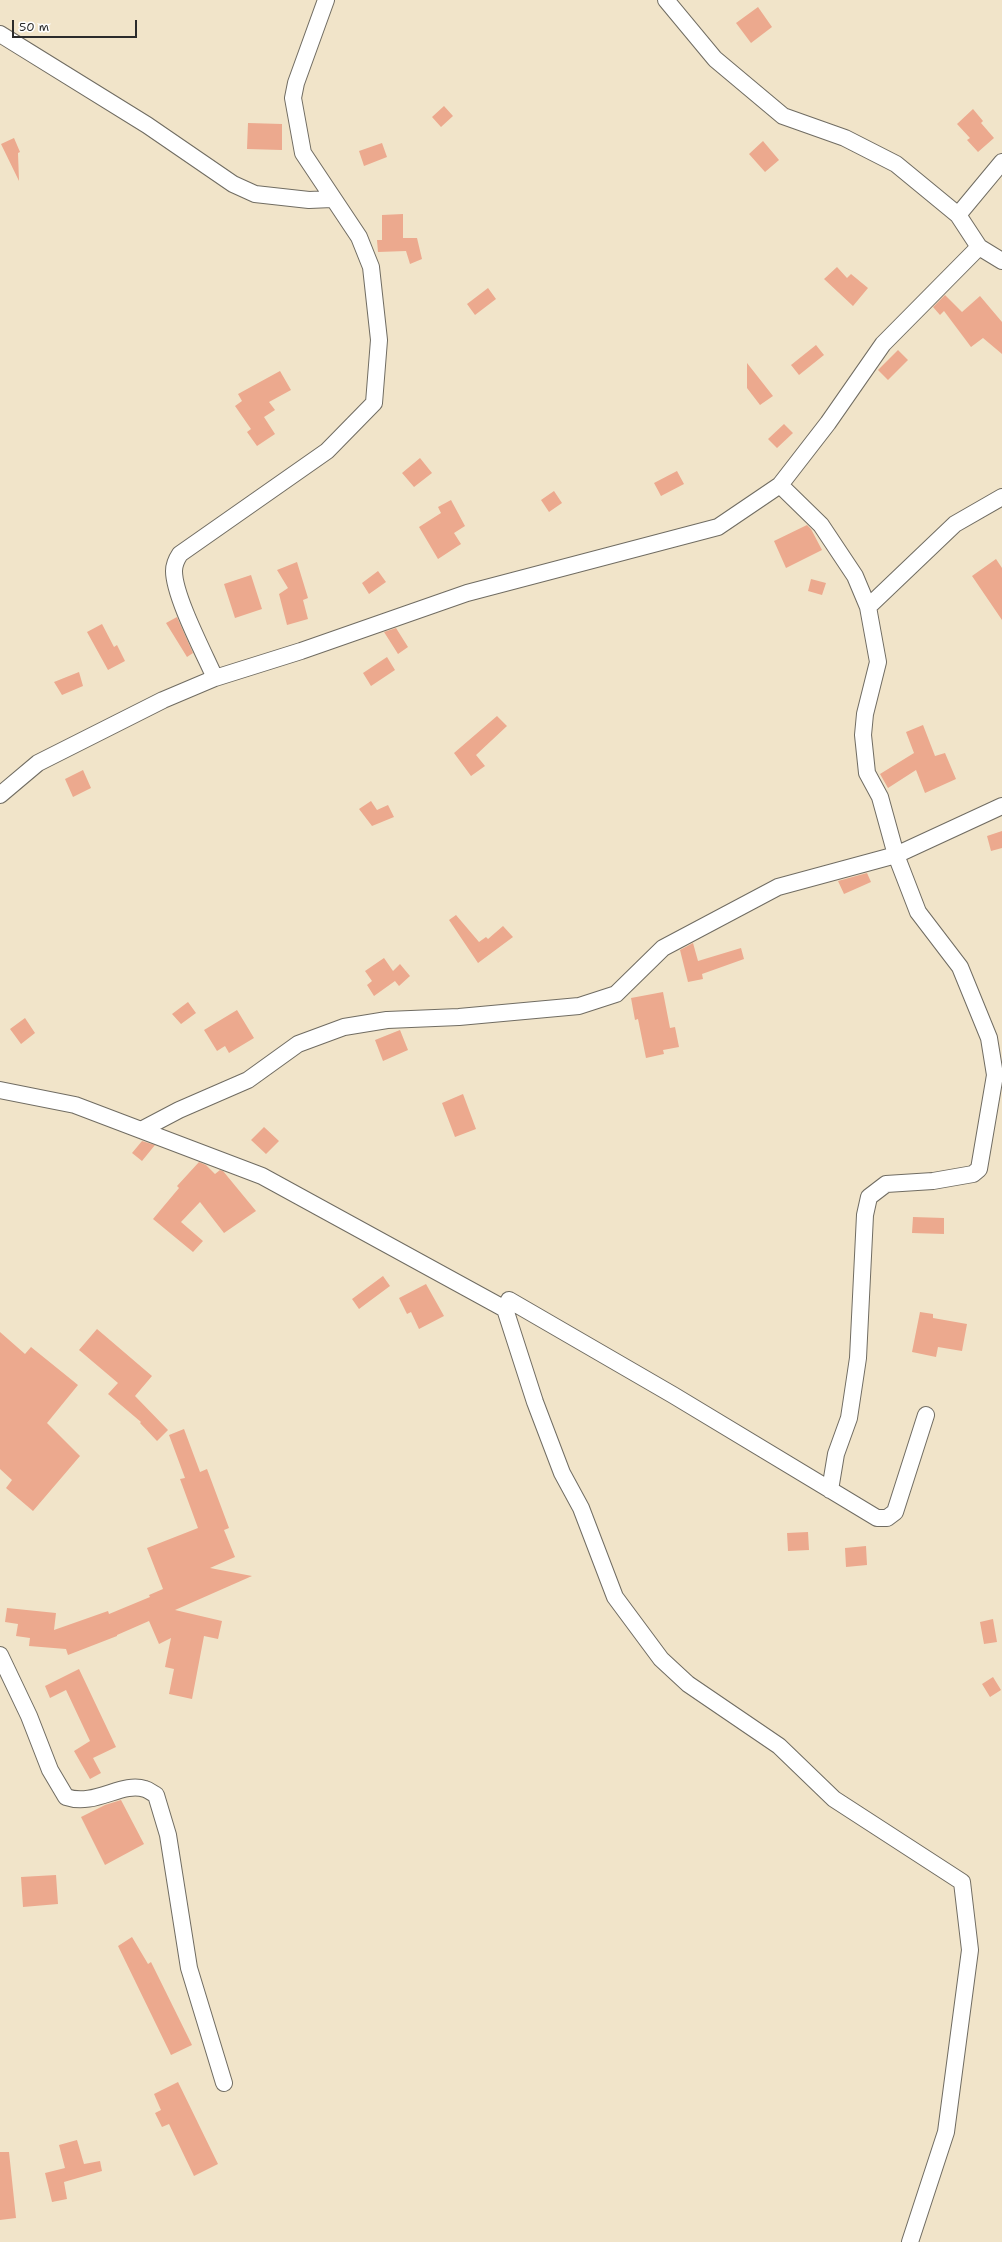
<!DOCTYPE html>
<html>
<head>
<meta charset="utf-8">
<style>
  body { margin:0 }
  #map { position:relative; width:1002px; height:2242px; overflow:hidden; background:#f1e4c9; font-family:"Shantell Sans",sans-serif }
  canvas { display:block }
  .scale { position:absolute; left:12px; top:20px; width:125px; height:18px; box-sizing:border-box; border:2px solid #2b2b2b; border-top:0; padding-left:5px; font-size:12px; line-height:14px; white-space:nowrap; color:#2b2b2b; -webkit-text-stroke:3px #fff; paint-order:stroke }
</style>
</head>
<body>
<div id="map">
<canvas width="1002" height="2242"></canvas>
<div class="scale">50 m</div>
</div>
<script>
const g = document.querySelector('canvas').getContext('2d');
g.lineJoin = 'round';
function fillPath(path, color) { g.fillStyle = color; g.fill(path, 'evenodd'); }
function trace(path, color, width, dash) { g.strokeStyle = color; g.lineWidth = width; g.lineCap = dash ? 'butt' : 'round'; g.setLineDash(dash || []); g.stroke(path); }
const building = new Path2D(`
  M758,7L772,27L751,43L736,23Z
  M444,106L453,116L441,127L432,117Z
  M973,109L983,121L981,123L994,138L978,152L967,140L970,138L957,124Z
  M248,123L282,124V150L247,149Z
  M14,138L20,152L18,153L19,181L1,144Z
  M763,141L779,160L765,172L749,154Z
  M382,143L387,157L364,166L359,151Z
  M403,214V238H417L422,259L410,264L406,251L378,252L377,240H382V215Z
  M837,267L847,278L851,274L868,288L853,306L824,279Z
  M488,288L496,299L475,315L467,304Z
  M945,295L962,312L980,296L1002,322V354L983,338L971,347L944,311L940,315L933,307Z
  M816,345L824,355L799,375L791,365Z
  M898,350L908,360L888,380L878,370Z
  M747,363L773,396L760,405L747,388Z
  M280,371L291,390L269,402L275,410L264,417L275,434L257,446L247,432L251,429L235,406L242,401L238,394Z
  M784,424L793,433L777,448L768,439Z
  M420,458L432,473L414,487L402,473Z
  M677,471L684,484L661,496L654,483Z
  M554,491L562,503L549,512L541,500Z
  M451,500L465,526L454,533L461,544L438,559L419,527L441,513L438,507Z
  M807,525L811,529L822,550L786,568L774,541Z
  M996,559L1002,568V620L972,576Z
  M297,562L308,598L303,600L308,619L287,625L279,594L288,588L277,570Z
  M378,571L386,582L369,594L362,583Z
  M251,575L262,609L235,618L224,584Z
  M811,579L826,583L822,595L808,591Z
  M177,617L193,653L187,657L166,623Z
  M102,624L114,647L117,645L125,661L108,670L87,632Z
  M396,628L408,647L398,654L384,632Z
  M387,657L395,670L371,686L363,673Z
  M79,672L83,686L62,695L54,682Z
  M497,716L507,726L476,755L485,766L471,776L454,753Z
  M923,725L935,756L945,753L956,779L925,793L916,770L888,788L880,774L914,753L906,732Z
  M83,770L91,788L73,797L65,779Z
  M371,801L377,810L388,805L394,817L372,826L359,809Z
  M1002,831V848L991,851L987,836Z
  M867,873L871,882L844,894L838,881Z
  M456,915L479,942L486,937L488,939L503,926L513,937L478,963L449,920Z
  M693,943L698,961L741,948L744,959L702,974L703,979L688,982L680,950Z
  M384,958L393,971L400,964L410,976L399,986L395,981L374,996L367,985L372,981L365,971Z
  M663,992L670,1028L675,1027L679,1047L663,1050L664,1054L646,1058L638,1019L635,1020L631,998Z
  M188,1002L196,1013L181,1024L172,1014Z
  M237,1010L254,1038L229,1053L225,1046L217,1051L204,1030Z
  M25,1018L35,1033L21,1044L10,1029Z
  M400,1030L408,1050L383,1061L375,1040Z
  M463,1094L476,1129L455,1137L442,1103Z
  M264,1127L279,1141L266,1154L251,1140Z
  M142,1141L155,1145L142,1161L132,1153Z
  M199,1162L206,1165L215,1174L220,1170L223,1171L256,1211L224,1233L200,1202L181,1222L203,1241L193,1252L153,1219L179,1188L177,1186Z
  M913,1217L944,1218V1234L912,1233Z
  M383,1276L390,1286L359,1309L352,1299Z
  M426,1284L444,1316L419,1329L411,1312L407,1314L399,1298Z
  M920,1312L933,1314V1318L967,1324L962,1351L938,1347L936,1357L912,1352Z
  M97,1329L152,1376L135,1396L168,1430L157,1441L140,1423L141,1422L108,1394L118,1383L79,1350Z
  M0,1332L25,1354L31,1347L78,1385L47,1423L80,1456L33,1511L6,1488L12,1480L0,1469Z
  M184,1429L200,1472L207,1469L229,1528L224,1530L235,1557L210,1568L252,1576L175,1610L222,1621L218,1639L204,1636L192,1699L169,1694L174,1669L165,1667L171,1638L159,1644L149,1621L117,1635V1636L68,1655L66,1649L29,1646L30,1638L16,1636L18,1624L5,1622L7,1608L56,1613L54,1630L108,1611L109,1614L150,1597L149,1595L163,1589L147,1548L198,1528L180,1479L185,1478L169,1435Z
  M808,1532L809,1550L788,1551L787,1533Z
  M866,1546L867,1565L846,1567L845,1548Z
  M993,1619L997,1642L984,1644L980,1622Z
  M79,1669L116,1747L93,1758L101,1773L90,1779L74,1751L90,1741L66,1690L50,1698L45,1686Z
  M993,1677L1001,1690L990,1697L982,1684Z
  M121,1800L144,1844L105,1865L81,1817L105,1805Z
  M56,1875L58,1904L23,1907L21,1877Z
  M132,1937L148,1964L151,1962L192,2045L171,2055L118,1946Z
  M178,2082L218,2164L194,2176L169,2124L162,2127L155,2113L161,2110L154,2094Z
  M77,2140L84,2164L100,2161L102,2171L64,2182L67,2199L52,2202L45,2173L65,2168L59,2145Z
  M0,2152H9L16,2218L0,2220Z`);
const minor = new Path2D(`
  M666,0L715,59L783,116L845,138L896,164L958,215L979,247L1002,261
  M0,34L147,125L233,184L255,194L309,200L332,199
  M958,215L1002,162
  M780,485L821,525L855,576L868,607L878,662L865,714L863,735L867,773L880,797L896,855L918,912L960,967L989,1038L995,1075L979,1169L973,1174L933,1181L886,1184L869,1197L865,1215L858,1358L849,1418L836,1454L830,1490
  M868,607L955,524L1002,497
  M215,678C204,653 174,596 174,571C174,564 176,560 180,554L327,451L374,403L379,340L371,267L359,237L303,153L293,98L296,83L326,0
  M0,795L38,763L163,700L215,678L301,651L467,593L718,527L780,485L828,423L883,344L979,247
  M0,1090L75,1105L262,1176L505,1309L509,1300L673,1395L877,1518H887L895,1512L926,1415
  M141,1130L179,1110L248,1080L298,1044L344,1027L387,1020L459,1017L579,1006L616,994L663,948L778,887L896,855L1002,806
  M505,1309L535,1402L562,1473L581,1508L615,1597L661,1659L688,1684L779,1746L834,1799L962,1882L970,1950L946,2132L910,2242
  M0,1655L29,1716L50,1770L66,1797C95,1807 122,1781 145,1789C149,1790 152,1793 156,1795L168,1835L189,1968L224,2083`);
fillPath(building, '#eca98e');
trace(minor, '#706c62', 18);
trace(minor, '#fff', 16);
</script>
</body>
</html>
